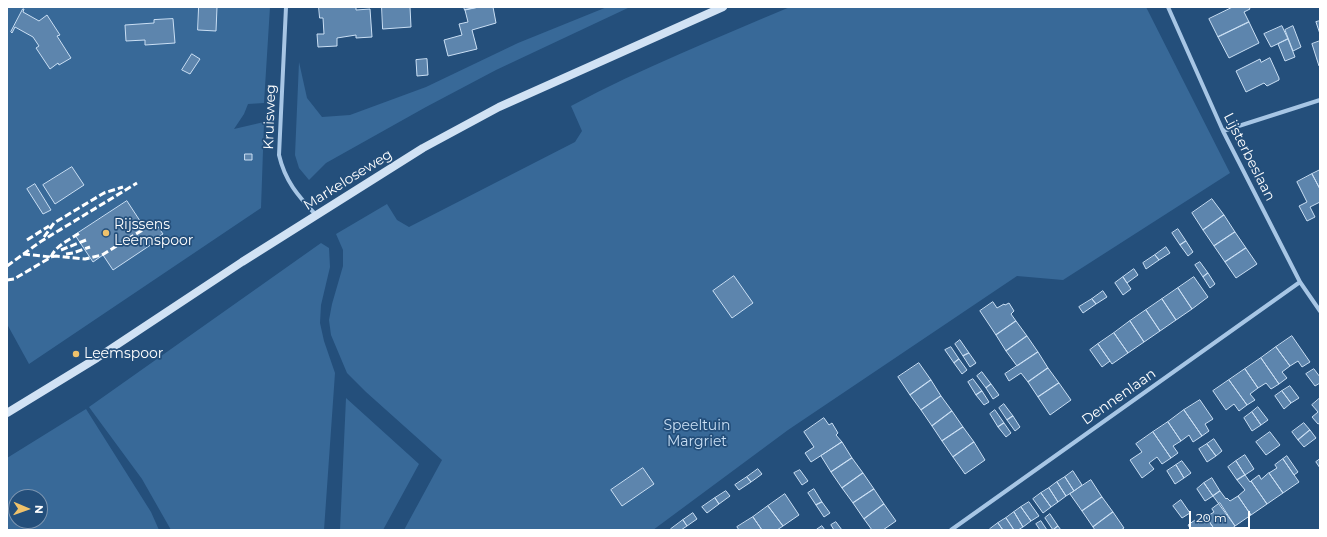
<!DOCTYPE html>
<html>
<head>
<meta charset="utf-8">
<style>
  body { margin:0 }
  #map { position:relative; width:1327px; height:537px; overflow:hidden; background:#244f7b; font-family:Montserrat,sans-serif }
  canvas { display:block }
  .frame { position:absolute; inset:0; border:8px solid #fff; pointer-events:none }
  .north { position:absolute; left:8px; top:489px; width:40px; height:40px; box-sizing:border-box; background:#244f7b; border:1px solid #7c95b0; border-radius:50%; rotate:92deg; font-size:11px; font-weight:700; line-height:16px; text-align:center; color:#fff }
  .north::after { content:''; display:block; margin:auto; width:14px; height:18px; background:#efc26b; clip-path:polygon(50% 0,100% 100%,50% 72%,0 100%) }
  .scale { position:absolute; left:1189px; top:511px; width:61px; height:18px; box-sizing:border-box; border:2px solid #fff; border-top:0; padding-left:5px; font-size:12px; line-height:14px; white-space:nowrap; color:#fff; -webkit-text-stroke:3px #244f7b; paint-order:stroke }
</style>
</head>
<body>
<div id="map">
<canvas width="1327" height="537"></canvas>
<div class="frame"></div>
<div class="north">N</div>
<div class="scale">20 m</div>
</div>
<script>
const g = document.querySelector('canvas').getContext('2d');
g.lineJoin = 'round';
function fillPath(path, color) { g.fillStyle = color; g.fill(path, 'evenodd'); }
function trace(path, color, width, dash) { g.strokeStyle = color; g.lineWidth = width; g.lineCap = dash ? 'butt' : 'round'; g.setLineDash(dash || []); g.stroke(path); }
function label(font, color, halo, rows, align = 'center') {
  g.font = font + ' Montserrat,sans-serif'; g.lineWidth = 3.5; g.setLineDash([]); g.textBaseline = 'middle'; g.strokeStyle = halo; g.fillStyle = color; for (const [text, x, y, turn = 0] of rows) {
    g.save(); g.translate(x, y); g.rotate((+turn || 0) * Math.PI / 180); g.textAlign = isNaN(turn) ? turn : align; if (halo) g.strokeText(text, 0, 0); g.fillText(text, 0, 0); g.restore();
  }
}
const green = new Path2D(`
  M7,7H270L264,103L248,104L244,114L234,129L264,122L261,208L29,364L7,324Z
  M607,7H630L496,70L426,107L326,163L309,180L299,168L295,155L299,62L307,98L322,117L350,115L426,87L518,43Z
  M790,7H1146L1230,173L1063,280L1017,276L788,430L653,530H404L442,460L366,392L347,373L331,335L329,320L332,304L343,266V250L336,234L387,204L397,220L409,227L575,142L582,131L571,106C642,68 717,38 790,7Z
  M321,243L329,248L330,267L321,305L320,323L324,341L335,373L324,530H171L142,479L89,407Z
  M346,398L419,464L383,530H340Z
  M86,409L151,512L159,530H7V458ZM16,497H40V521H16Z`);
const building = new Path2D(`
  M199,7H217L216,31L198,30Z
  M319,7H356V10L370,9L372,37L356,38V35L337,38V46L318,47L317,34H324L323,18H320Z
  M382,7H410L411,27L383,29Z
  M464,7H479L465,10Z
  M479,7H493L496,23L472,30L477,49L448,56L444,40L462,35L459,24L468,22L465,10Z
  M1233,7H1249L1250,9L1244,12L1249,22L1218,37L1209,19Z
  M23,9H24L23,12L39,21L47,15L60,35L57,36L71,58L59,65L58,63L50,69L36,48L39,46L33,37L15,27L12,33L11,32Z
  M173,19L175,43L145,45V40L126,41L125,25L154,23V20Z
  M1320,21V34L1316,22Z
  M1249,22L1259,43L1229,58L1218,37Z
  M1282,26L1288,39L1271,47L1264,34Z
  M1293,26L1301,47L1293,51L1285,30Z
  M1288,39L1295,57L1285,61L1278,44Z
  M1320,41V66H1319L1312,44Z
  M192,54L200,59L190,74L182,70Z
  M1270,58L1279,78V80L1267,86L1264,83L1246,92L1236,71L1260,59L1261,62Z
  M427,59L428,75L417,76L416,60Z
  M245,154H252V160H245Z
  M72,167L84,185L55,204L43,185Z
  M1320,170V189L1312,174Z
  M1312,174L1320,189V202L1310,207L1315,217L1307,221L1299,206L1307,202L1297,182Z
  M35,184L51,210L43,214L27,189Z
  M1212,199L1224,215L1203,230L1192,213Z
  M127,201L144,227L154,221L163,234L156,238L158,240L113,270L103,255L93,262L75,235Z
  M1224,215L1235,232L1214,246L1203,230Z
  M1178,229L1186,241L1180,245L1172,233Z
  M1235,232L1246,248L1225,262L1214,246Z
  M1186,241L1193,252L1188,256L1180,245Z
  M1166,247L1170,253L1159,260L1155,255Z
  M1246,248L1257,264L1236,278L1225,262Z
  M1155,255L1159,260L1146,269L1143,263Z
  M1200,262L1208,273L1203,277L1195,265Z
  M1134,269L1138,275L1127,283L1123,277Z
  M1208,273L1215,284L1210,288L1203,277Z
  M734,276L753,303L732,318L713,291Z
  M1123,277L1131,289L1123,295L1115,283Z
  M1194,277L1208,297L1192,309L1178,288Z
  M1178,288L1192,309L1176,320L1162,299Z
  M1103,291L1107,297L1096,304L1092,299Z
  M1092,299L1096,304L1083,313L1079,307Z
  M1162,299L1176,320L1160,331L1146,310Z
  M993,302L997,308L1004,304L1005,305L1009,303L1014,311L1011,314L1016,321L996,335L980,311Z
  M1146,310L1160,331L1144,342L1130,321Z
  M1016,321L1027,336L1006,351L996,335Z
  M1130,321L1144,342L1128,353L1114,333Z
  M1114,333L1128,353L1112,364L1098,344Z
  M1027,336L1038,352L1017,366L1006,351Z
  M1292,336L1310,362L1302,367L1298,361L1290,366L1276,347Z
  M960,340L969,353L963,356L955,344Z
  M1098,344L1110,361L1102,367L1090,350Z
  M951,347L959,359L954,363L945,350Z
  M1276,347L1290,366L1282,372L1287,378L1279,384L1261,358Z
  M1038,352L1048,368L1028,382L1021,373L1009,381L1005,374Z
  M969,353L976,363L970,367L963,356Z
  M1261,358L1279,384L1271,389L1266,383L1258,388L1245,369Z
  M959,359L967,370L962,374L954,363Z
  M919,363L931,380L910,395L898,377Z
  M1048,368L1059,383L1038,397L1028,382Z
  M1245,369L1258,388L1250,394L1255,400L1247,405L1229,380Z
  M1314,369L1320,377V383L1315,386L1306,374Z
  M982,372L991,384L986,388L977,376Z
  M973,379L982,391L976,395L968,382Z
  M931,380L941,396L921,410L910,395Z
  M1229,380L1247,405L1239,411L1234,404L1226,410L1213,391Z
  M1059,383L1071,400L1050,415L1038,397Z
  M991,384L999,395L993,399L986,388Z
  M1290,386L1299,398L1291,403L1282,391Z
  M982,391L989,402L984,405L976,395Z
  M1282,391L1291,403L1284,409L1275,396Z
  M941,396L952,411L932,426L921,410Z
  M1320,398V423L1318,424L1312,417L1318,412L1312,405Z
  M1200,400L1213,419L1205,424L1209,431L1202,436L1184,410Z
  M1004,404L1013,416L1007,420L999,408Z
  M1258,407L1268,420L1261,425L1252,412Z
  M995,410L1004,423L998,427L990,414Z
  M1184,410L1202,436L1193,442L1189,435L1181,441L1168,422Z
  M952,411L963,427L942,441L932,426Z
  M1252,412L1261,425L1252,431L1244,418Z
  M1013,416L1020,427L1015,431L1007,420Z
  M824,418L829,425L832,423L838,433L836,435L842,442L811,462L805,453L814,447L804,432Z
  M1168,422L1181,441L1173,446L1178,453L1171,458L1153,432Z
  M1004,423L1011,433L1006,437L998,427Z
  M1304,423L1310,430L1298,440L1292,432Z
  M963,427L974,442L953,457L942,441Z
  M1310,430L1316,438L1304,447L1298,440Z
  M1153,432L1171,458L1162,464L1157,457L1149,463L1154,469L1142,478L1130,460L1142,452L1136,444Z
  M1270,432L1280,445L1266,455L1256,442Z
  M1214,439L1222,451L1216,456L1207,444Z
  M842,442L852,458L831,472L821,456Z
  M974,442L985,460L965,474L953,457Z
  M1207,444L1216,456L1207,462L1199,449Z
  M1245,455L1254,469L1245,475L1236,461Z
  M1287,456L1298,472L1294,475L1283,459Z
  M852,458L863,473L842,488L831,472Z
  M1283,459L1299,482L1283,493L1269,473L1277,468L1275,465Z
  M1320,459V468L1316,462Z
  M1182,461L1191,473L1184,478L1176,465Z
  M1236,461L1245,475L1237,480L1228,467Z
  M1176,465L1184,478L1175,484L1167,471Z
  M643,468L654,484L622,506L611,490Z
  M758,469L762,474L751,482L747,477Z
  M800,470L808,481L802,485L794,473Z
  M1073,471L1082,485L1074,491L1065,477Z
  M863,473L874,489L853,503L842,488Z
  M1269,473L1283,493L1267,504L1251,481L1259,475L1261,479Z
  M1245,475L1250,482L1251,481L1267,504L1251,515L1238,496L1245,490L1237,480Z
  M747,477L751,482L739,490L735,485Z
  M1065,477L1074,491L1066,496L1057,482Z
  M1212,478L1220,491L1213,496L1204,483Z
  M1091,480L1102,497L1082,511L1070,494Z
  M1057,482L1066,496L1058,502L1049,488Z
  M1204,483L1213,496L1205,501L1197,489Z
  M1049,488L1058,502L1051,507L1041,493Z
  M814,489L822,502L816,505L808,493Z
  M874,489L884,504L864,519L853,503Z
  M726,491L730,496L719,504L715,498Z
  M1220,491L1226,499L1227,498L1230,501L1238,496L1251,515L1235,526L1213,496Z
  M1041,493L1051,507L1043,513L1033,499Z
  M785,494L799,515L783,526L768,506Z
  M1102,497L1113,512L1093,527L1082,511Z
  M715,498L719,504L707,513L702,507Z
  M1181,500L1190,513L1182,518L1173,506Z
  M822,502L830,513L824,517L816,505Z
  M1029,502L1039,516L1031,521L1021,507Z
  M1220,503L1235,526L1230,530H1215L1206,517L1214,512L1212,509Z
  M884,504L896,521L883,530H872L864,519Z
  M768,506L783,526L777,530H762L753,517Z
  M1021,507L1031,521L1023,527L1014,512Z
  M1014,512L1023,527L1018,530H1014L1006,518Z
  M1113,512L1124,528L1121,530H1095L1093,527Z
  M693,513L697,519L687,526L683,520Z
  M1050,514L1058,526L1053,530L1045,518Z
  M753,517L762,530H739L737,527Z
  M1206,517L1215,530H1191L1188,525L1195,520L1198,523Z
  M1006,518L1014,530H1003L998,523Z
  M683,520L687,526L681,530H672L671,529Z
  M1041,521L1047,530H1040L1036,524Z
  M836,522L842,530H834L831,525Z
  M998,523L1003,530H991L990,529Z
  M822,526L825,530H816Z
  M1058,526L1061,530H1053Z`);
const minor = new Path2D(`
  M286,7L279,155C285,181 298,196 316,215
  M1168,7L1223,131L1300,282L1320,311
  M1223,131L1320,100
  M951,530L1300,282`);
const secondary = new Path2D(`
  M7,413L97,358L242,262L423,148L499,107L723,7`);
const rail = new Path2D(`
  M44,237L54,223L104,193L123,187
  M27,240L49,226
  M61,250L86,240
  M23,254L51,257L56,256L85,259L102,255L144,229
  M66,254L73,253L90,247
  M51,257C56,245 71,239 81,232
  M7,266L40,242L137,183
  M7,280L14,279L53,256`);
const markers = [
  [106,233,4,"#efc26b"],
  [76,354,4,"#efc26b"]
];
const streetNames = [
  ["Kruisweg",270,117,-88],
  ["Lijsterbeslaan",1249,157,63],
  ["Markeloseweg",348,180,-32],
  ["Dennenlaan",1119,397,-35]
];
const poiNames = [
  ["Rijssens",114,225],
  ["Leemspoor",114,241],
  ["Leemspoor",84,354]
];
const parkNames = [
  ["Speeltuin",697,426],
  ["Margriet",697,442]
];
fillPath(green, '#386998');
fillPath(building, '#5d85ad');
trace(building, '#cadff4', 1);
trace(minor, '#a7c6e5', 4);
trace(secondary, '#d1e2f4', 8);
trace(rail, '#fff', 3, [7, 3]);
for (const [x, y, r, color] of markers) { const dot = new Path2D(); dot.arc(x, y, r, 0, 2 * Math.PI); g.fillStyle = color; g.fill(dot); trace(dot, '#244f7b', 1.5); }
label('14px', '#fff', '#244f7b', streetNames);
label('14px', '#fff', '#244f7b', poiNames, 'left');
label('14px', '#cadff4', '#244f7b', parkNames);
</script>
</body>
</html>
